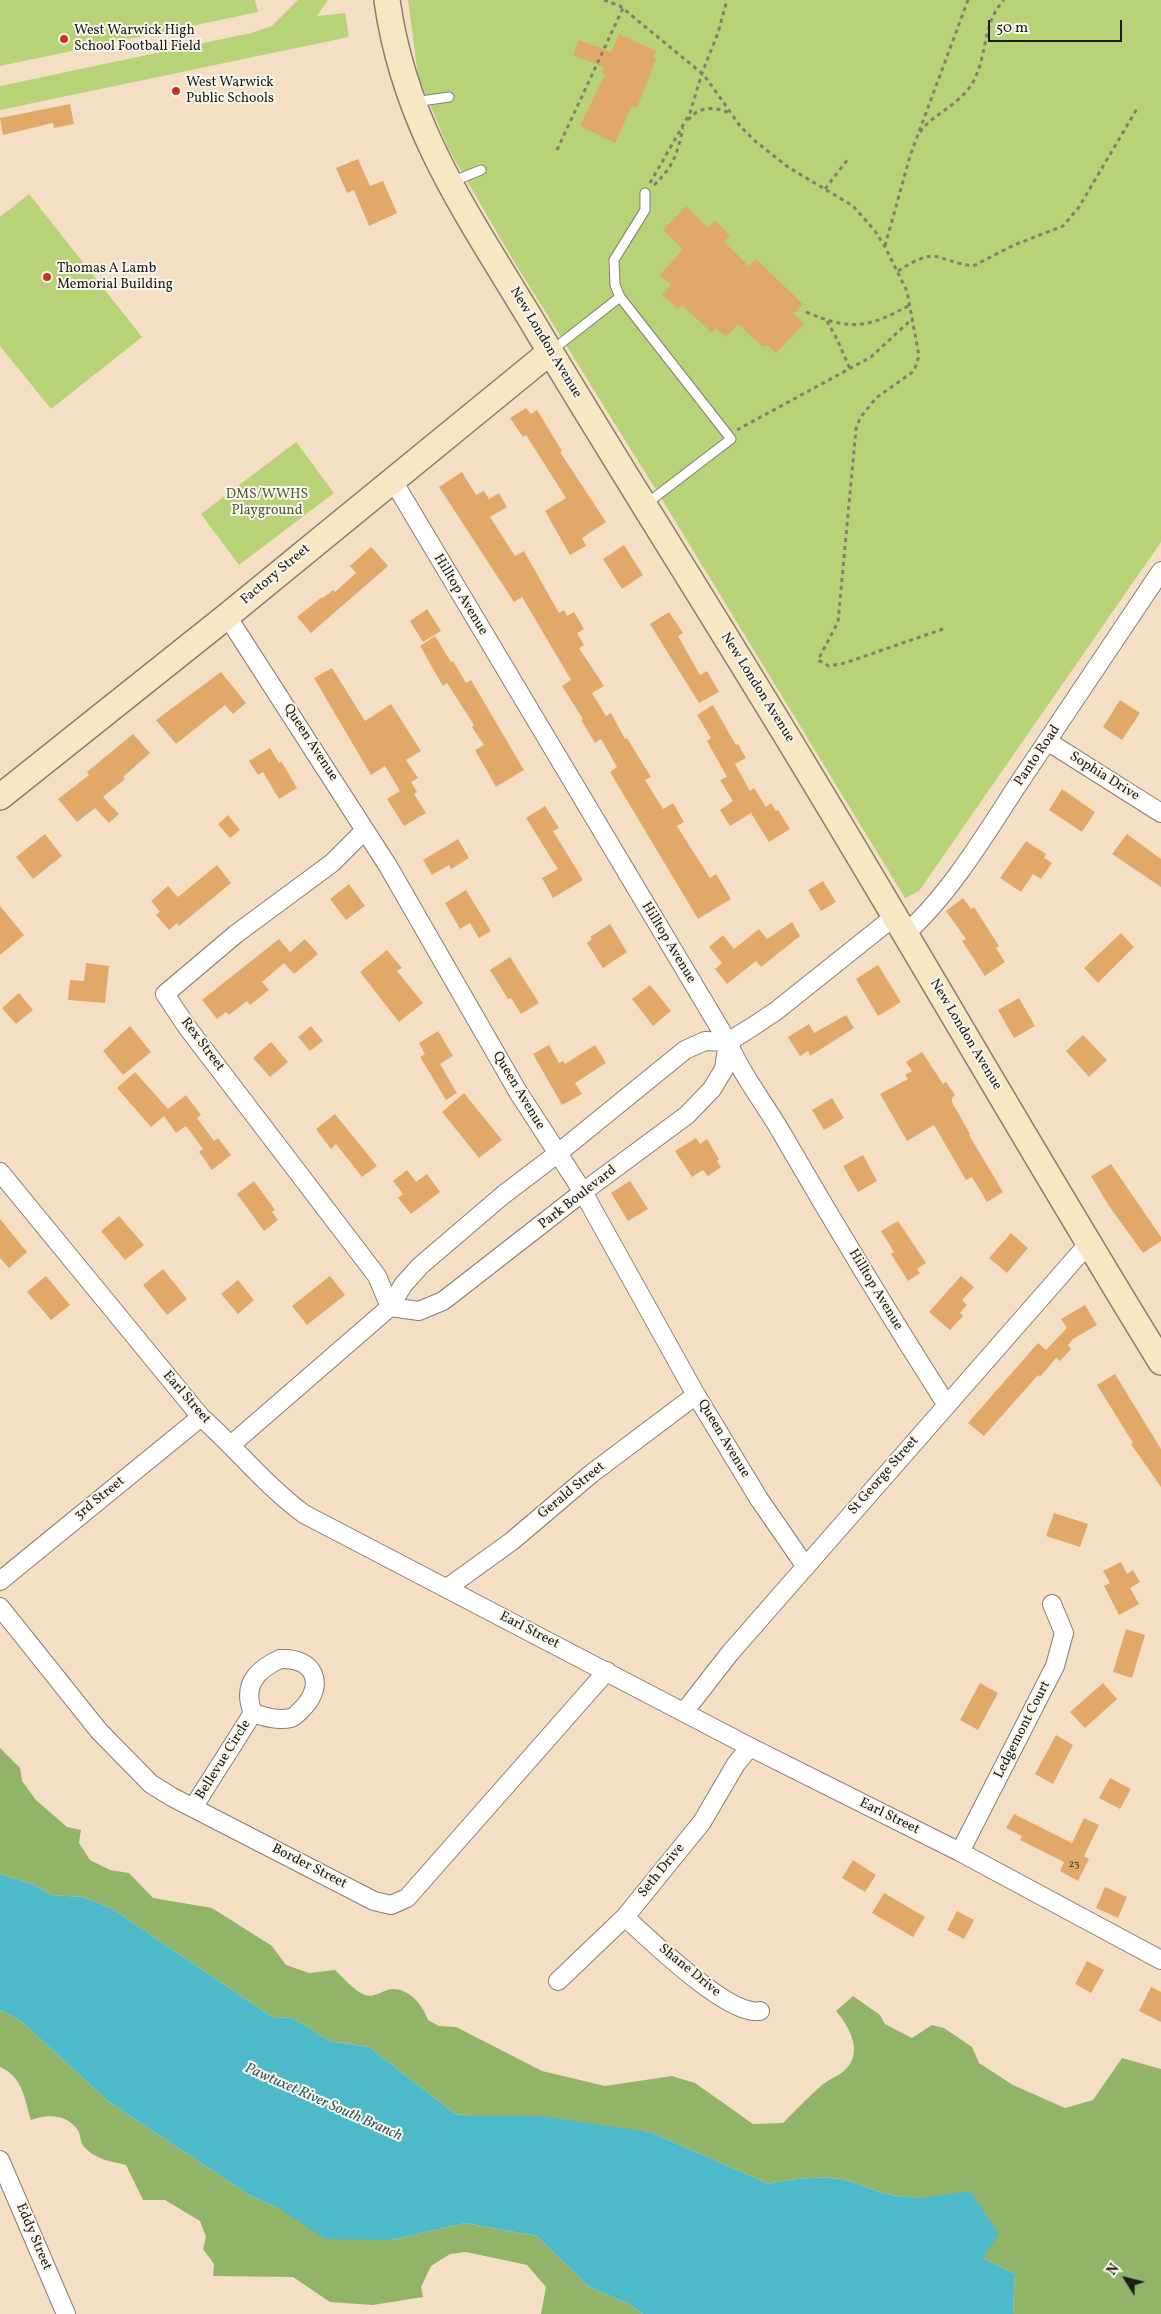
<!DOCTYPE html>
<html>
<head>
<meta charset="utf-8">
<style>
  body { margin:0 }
  #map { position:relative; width:1161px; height:2314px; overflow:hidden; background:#f5dfc4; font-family:Vollkorn,serif }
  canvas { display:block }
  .north { position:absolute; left:1101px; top:2254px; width:50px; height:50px; -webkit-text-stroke:4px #fbf7ec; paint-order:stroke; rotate:306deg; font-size:14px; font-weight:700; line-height:20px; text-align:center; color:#1c1c1c }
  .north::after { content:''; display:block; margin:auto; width:18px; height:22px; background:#1c1c1c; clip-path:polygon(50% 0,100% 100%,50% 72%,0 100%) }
  .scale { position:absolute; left:988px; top:20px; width:134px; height:22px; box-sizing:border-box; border:2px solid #1c1c1c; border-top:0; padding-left:6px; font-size:15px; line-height:18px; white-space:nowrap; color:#1c1c1c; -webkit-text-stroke:4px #fbf7ec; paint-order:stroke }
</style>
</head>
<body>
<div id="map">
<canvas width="1161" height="2314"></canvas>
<div class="north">N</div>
<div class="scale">50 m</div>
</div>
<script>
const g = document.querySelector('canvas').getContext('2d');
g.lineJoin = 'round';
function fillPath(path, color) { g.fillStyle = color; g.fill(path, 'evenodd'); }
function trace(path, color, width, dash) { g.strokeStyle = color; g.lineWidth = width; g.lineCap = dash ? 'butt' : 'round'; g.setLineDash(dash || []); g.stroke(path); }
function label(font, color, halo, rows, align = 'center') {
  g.font = font + ' Vollkorn,serif'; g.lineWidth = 4; g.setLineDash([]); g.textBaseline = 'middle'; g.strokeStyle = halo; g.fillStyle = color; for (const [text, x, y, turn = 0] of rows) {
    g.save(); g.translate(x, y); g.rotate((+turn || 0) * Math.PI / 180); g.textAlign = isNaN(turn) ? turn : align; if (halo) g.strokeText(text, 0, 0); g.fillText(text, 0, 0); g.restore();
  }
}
const green = new Path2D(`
  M0,0H255L258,12L0,66Z
  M298,0H328L317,16L345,13L349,37L0,110V86L251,33L272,26Z
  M408,0H1161V542L919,891L905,898L669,511L510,255L449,150L418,76Z
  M29,194L142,337L51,409L0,346V217Z
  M296,442L334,493L239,565L201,514Z`);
const forest = new Path2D(`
  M0,1748L20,1768L22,1781L36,1800L67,1827L81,1830L79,1843L90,1860L110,1870L129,1873L153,1898L212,1908L272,1946L286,1965L309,1973L335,1970C343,1977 355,1992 365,1995C376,1998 382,1990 392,1989C410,1988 423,2006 428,2020L439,2026L456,2027L542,2071L605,2086L672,2076L695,2083L753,2124L783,2123C796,2110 808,2097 822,2085C829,2079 839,2076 845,2070C864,2052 849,2026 836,2011L853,1996L880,2015L885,2024L912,2038L932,2025L944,2028L972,2047L979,2063L1013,2085L1065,2108L1093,2100L1122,2058L1161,2069V2314H1013L1015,2274L983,2258L928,2197C918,2197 907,2198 897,2196C878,2194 860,2183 841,2179C825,2176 785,2179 769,2184L650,2132L467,2116L454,2113L369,2047L330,2041L293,2018L272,2017L111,1908L83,1897L52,1895L32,1884L0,1874Z
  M0,2010L21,2021L109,2102L251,2196L280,2209L392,2240L465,2223L537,2236L589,2287L629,2304L643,2314H541L546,2287L527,2265L466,2252L450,2254L431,2266L421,2287L423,2297L373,2305L330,2302L293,2277L213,2276L214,2264L203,2249L206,2237L200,2221L165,2200H143L126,2165C112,2162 95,2159 84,2147C80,2142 81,2134 77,2129C66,2114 47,2114 31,2120C24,2098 23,2077 0,2067Z`);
const water = new Path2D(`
  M0,1874L32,1884L52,1895L83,1897L111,1908L272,2017L293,2018L330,2041L369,2047L454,2113L467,2116H540L650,2132L769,2184C785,2179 824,2176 841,2179C860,2183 878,2194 897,2196C921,2200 946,2194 970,2191L999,2234L983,2258L1015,2274L1013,2314H643L629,2304L589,2287L537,2236L465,2223L392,2240L325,2239L280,2209L251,2196L109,2102L21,2021L0,2010Z`);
const building = new Path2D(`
  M619,34L656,51L653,58L656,59L637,108L632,106L615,143L580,126L605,74L601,73L604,67L573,55L579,40L611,52Z
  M70,104L74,124L54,128L53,123L3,135L0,118Z
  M358,159L370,186L383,181L397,213L369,226L354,190L347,193L336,168Z
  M686,206L708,228L715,221L730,235L724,242L749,266L756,259L803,304L794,314L804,324L776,353L766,344L763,347L738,324L726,337L716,328L712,333L682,305L678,309L662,295L671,285L660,275L683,249L663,230Z
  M526,408L531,414L537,410L562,451L560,452L606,522L582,538L586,546L570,555L545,511L566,498L526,435L523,437L510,418Z
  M462,472L476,495L484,491L489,499L499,493L507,507L490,517L515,556L524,551L559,613L564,610L567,616L574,612L584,629L577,633L584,645L579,648L604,686L592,693L606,716L611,713L625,739L627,738L651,777L645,780L663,809L673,803L684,822L677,826L710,878L716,874L731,899L698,919L610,772L617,767L601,739L595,743L581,720L583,719L562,686L571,680L522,597L514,602L439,487Z
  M624,545L643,575L622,589L603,559Z
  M371,547L388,566L311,633L297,617L322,597L323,598L333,590L335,592L356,573L350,566Z
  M427,609L441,631L423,642L410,621Z
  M669,612L683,633L678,636L700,675L707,671L719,692L699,703L650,624Z
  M435,636L451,662L453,661L466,683L471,680L524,770L496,787L475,750L484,745L472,727L474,725L447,683L443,686L420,646Z
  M332,668L365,721L391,704L421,751L406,760L418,778L411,782L417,792L414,794L426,813L404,826L387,799L400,791L385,766L371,775L314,678Z
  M221,672L246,703L233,714L225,705L176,744L156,720Z
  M1120,700L1140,713L1122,740L1103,727Z
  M713,705L736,745L738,744L746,758L735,764L750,791L754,788L766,807L771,803L776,811L778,810L790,829L769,842L751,813L730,826L720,810L733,801L720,780L727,777L707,741L711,738L697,715Z
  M133,734L150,753L123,777L125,779L103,797L119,814L109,823L95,808L77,822L58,799L89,775L87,772Z
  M270,748L279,763L281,761L297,788L279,799L263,772L258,775L249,761Z
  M1062,789L1095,812L1082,832L1049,810Z
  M545,806L559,828L553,831L583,880L553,898L542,878L558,869L526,818Z
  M228,815L240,830L230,838L218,824Z
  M45,834L62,856L33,879L16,857Z
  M1127,834L1161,859V887L1112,854Z
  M458,839L469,858L451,869L449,865L432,875L423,860Z
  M1026,841L1046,854L1044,858L1052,863L1041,879L1033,874L1021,892L1000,878Z
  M217,865L231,883L179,926L177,923L169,930L156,915L160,912L151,901L168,886L178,897Z
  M823,881L836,902L821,911L808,890Z
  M349,884L365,906L346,920L330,899Z
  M466,890L491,931L479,938L470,923L460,929L445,903Z
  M963,898L971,909L974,907L999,946L996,948L1005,962L985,976L962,941L966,939L946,911Z
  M0,906L24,935L0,955Z
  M792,922L800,936L761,967L756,961L727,984L715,969L722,963L709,947L723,935L734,949L759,929L767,939Z
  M610,924L627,952L603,968L587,943L592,939L590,937Z
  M1121,933L1134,947L1098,983L1084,968Z
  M279,939L290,952L305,939L318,954L294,974L284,963L262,982L269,990L250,1005L247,1001L229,1015L226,1012L217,1019L202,1000Z
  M387,950L402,968L397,971L423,1003L399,1022L360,972Z
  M510,957L539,1003L521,1014L511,998L508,999L490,970Z
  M86,963L109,966L105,1003L68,1000L70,980L84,981Z
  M878,965L901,1002L878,1016L856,979Z
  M650,985L671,1011L653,1026L632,999Z
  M19,993L33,1010L16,1024L2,1008Z
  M1019,998L1035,1026L1014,1038L998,1010Z
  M846,1015L854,1028L810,1056L808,1051L800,1056L788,1037L809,1024L814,1033Z
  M130,1026L151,1052L123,1075L103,1051Z
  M311,1026L323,1041L310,1051L298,1037Z
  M438,1031L453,1056L440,1064L457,1093L446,1100L420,1057L425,1054L419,1043Z
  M1083,1035L1107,1060L1089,1077L1066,1051Z
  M271,1042L288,1062L270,1077L253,1058Z
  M549,1045L559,1063L563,1061L565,1064L595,1045L606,1063L575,1083L582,1094L562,1105L533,1054Z
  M922,1052L943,1084L946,1082L955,1095L952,1098V1102L970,1134L969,1135L1003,1192L987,1202L972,1177L966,1180L934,1125L907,1141L880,1094L908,1079L905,1075L912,1071L906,1062Z
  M135,1072L168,1109L186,1095L201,1115L197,1118L214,1141L218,1138L231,1155L212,1170L199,1152L203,1149L186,1126L176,1133L164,1116L151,1127L117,1088Z
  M464,1093L502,1140L479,1158L442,1112Z
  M832,1098L844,1118L824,1130L812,1110Z
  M335,1114L377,1166L362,1177L336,1144L331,1149L316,1129Z
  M696,1138L700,1144L707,1139L719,1159L717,1161L721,1167L708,1176L703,1170L692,1177L675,1151Z
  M863,1155L877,1181L858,1192L843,1166Z
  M1111,1164L1161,1237V1241L1143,1253L1109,1206L1091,1176Z
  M407,1170L416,1182L427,1174L440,1192L411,1214L398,1198L403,1194L393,1181Z
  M254,1181L275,1210L272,1212L278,1220L264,1231L237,1194Z
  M630,1181L648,1209L628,1221L611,1193Z
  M119,1216L144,1245L125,1260L101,1231Z
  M0,1219L27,1252L9,1268L0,1258Z
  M898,1221L926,1263L917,1269L920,1273L908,1281L891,1254L894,1252L881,1231Z
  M1011,1233L1028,1248L1007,1273L989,1258Z
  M163,1269L187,1299L167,1315L143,1285Z
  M46,1276L70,1305L51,1320L27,1292Z
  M330,1276L345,1295L307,1325L292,1306Z
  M961,1276L974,1287L962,1300L967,1305L960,1313L963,1316L950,1330L929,1312Z
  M238,1280L254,1300L238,1314L221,1294Z
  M1085,1305L1097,1325L1073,1339L1068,1345L1071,1349L1060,1361L1056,1358L1040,1377L1038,1375L984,1436L968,1423L1038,1343L1046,1350L1067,1328L1061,1319Z
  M1115,1374L1161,1449V1487L1131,1444L1133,1443L1097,1385Z
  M1054,1513L1088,1524L1080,1547L1046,1536Z
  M1121,1562L1127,1574L1133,1570L1140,1582L1130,1588L1139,1604L1119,1615L1104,1586L1110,1583L1103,1571Z
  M1126,1629L1145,1635L1132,1678L1113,1672Z
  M980,1683L998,1693L978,1730L960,1720Z
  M1103,1683L1117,1699L1085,1728L1070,1712Z
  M1056,1735L1073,1745L1053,1784L1035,1774Z
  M1110,1778L1131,1789L1120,1809L1099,1798Z
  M1014,1814L1072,1843L1084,1818L1099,1825L1084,1856L1089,1859L1078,1881L1060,1871L1064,1862L1020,1840L1022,1836L1006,1828Z
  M853,1860L876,1875L865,1892L842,1878Z
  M1105,1887L1127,1897L1118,1918L1096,1908Z
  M884,1893L925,1917L913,1937L872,1913Z
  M957,1911L974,1920L964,1939L947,1930Z
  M1087,1961L1104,1970L1091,1993L1075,1984Z
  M1151,1987L1161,1992V2022L1139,2011Z`);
const path = new Path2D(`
  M604,0L620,6L704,75L740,126L755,141L788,167L853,206L875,231L885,247L907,291L919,356L914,371L876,398L860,418L856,429L838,622L818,660L829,666L845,663L943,629
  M688,120C699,106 716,106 731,114
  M920,132C935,112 959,106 973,82C988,55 982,23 1004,0
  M557,150L623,8
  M650,183L690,113L702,73L718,33L727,0
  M654,185C674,166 677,154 683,128
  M825,189L848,159
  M885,246L910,156L968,0
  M898,271C939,245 932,260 973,266L1014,245L1063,226L1079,207L1138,107
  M806,312C851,331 868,328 910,305
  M827,321L837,339L850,369
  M737,430L871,357L913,318`);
const lane = new Path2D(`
  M414,102L449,97
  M451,182L481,170
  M645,193V210L614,260L615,285L620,297L731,439L646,504
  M551,351L620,297`);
const street = new Path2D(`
  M392,479L728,1042C742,1076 766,1105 784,1137C836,1227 890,1316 946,1404
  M227,616L388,866L518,1092L583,1192L696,1395L759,1499L806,1567
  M1047,741L1161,813
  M365,830L332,863L236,934L165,994L187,1027L377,1276L390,1307
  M905,934C948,896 984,837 1015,789C1064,717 1112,643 1161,571
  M0,1172L201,1417C237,1449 266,1486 304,1514L750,1747L960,1852L1161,1960
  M390,1307L419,1311L443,1301L583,1192L687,1115L712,1089L724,1069L728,1042
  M232,1444L390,1307L403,1285L420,1266L503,1195L557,1154L685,1050L705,1041L728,1042L752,1027L776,1011L895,916
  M0,1581L201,1417
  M447,1588L512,1541L591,1474L696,1395
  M0,1607L99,1731L151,1784L172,1797L374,1901L391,1905L407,1898L607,1671
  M280,1659C314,1657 326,1684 303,1708C300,1711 295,1717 291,1718C278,1721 265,1717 253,1713C242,1686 256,1670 280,1659Z
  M684,1712L730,1653L1088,1244
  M194,1806L253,1713
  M960,1852L1055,1666L1064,1633L1052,1604
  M625,1917C649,1939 729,2017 760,2011
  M558,1981L625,1917L702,1822L736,1764L750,1747
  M0,2160L66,2314`);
const secondary = new Path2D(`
  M387,0C405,130 471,219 536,328C609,450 685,570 759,691C896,913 1024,1140 1161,1362
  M0,797L227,616L550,352`);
const markers = [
  [64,39,5,"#c8321e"],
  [176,91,5,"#c8321e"],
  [47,277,5,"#c8321e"]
];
const numberNames = [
  ["23",1074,1865]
];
const poiNames = [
  ["West Warwick High",74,31],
  ["School Football Field",74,47],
  ["West Warwick",186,83],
  ["Public Schools",186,99],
  ["Thomas A Lamb",57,269],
  ["Memorial Building",57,285]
];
const streetNames = [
  ["New London Avenue",545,343,59],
  ["Factory Street",276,575,-40],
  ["Hilltop Avenue",460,595,59],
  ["New London Avenue",757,688,58],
  ["Queen Avenue",310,743,57],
  ["Panto Road",1038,756,-56],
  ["Sophia Drive",1104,777,32],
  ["Hilltop Avenue",668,943,59],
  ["New London Avenue",965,1035,59],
  ["Rex Street",202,1045,53],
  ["Queen Avenue",518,1091,59],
  ["Park Boulevard",578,1198,-38],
  ["Hilltop Avenue",875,1290,59],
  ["Earl Street",186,1398,49],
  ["Queen Avenue",723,1439,59],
  ["St George Street",884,1476,-49],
  ["Gerald Street",572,1491,-39],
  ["3rd Street",100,1499,-39],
  ["Earl Street",529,1631,27],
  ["Ledgemont Court",1023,1730,-63],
  ["Bellevue Circle",224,1760,-58],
  ["Earl Street",889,1817,26],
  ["Border Street",309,1867,27],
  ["Seth Drive",662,1871,-51],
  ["Shane Drive",689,1971,39],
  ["Eddy Street",33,2237,67]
];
const parkNames = [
  ["DMS/WWHS",267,495],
  ["Playground",267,511]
];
const waterNames = [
  ["Pawtuxet River South Branch",323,2103,24]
];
fillPath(green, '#b8d278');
fillPath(forest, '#92b468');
fillPath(water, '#4ebac9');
fillPath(building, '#e1a969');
trace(lane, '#887e70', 11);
trace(street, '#887e70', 20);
trace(secondary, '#887e70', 28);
trace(path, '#887e70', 3, [4, 4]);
trace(lane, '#fff', 9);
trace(street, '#fff', 18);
trace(secondary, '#f8e7c3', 25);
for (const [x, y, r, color] of markers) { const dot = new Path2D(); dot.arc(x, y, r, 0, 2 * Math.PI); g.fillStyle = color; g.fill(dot); trace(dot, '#fbf7ec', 2); }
label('11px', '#4d3f2f', null, numberNames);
label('14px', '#1c1c1c', '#fbf7ec', poiNames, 'left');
label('14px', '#1c1c1c', '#fbf7ec', streetNames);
label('14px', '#535c3c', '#fbf7ec', parkNames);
label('italic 15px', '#305b61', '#fbf7ec', waterNames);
</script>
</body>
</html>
